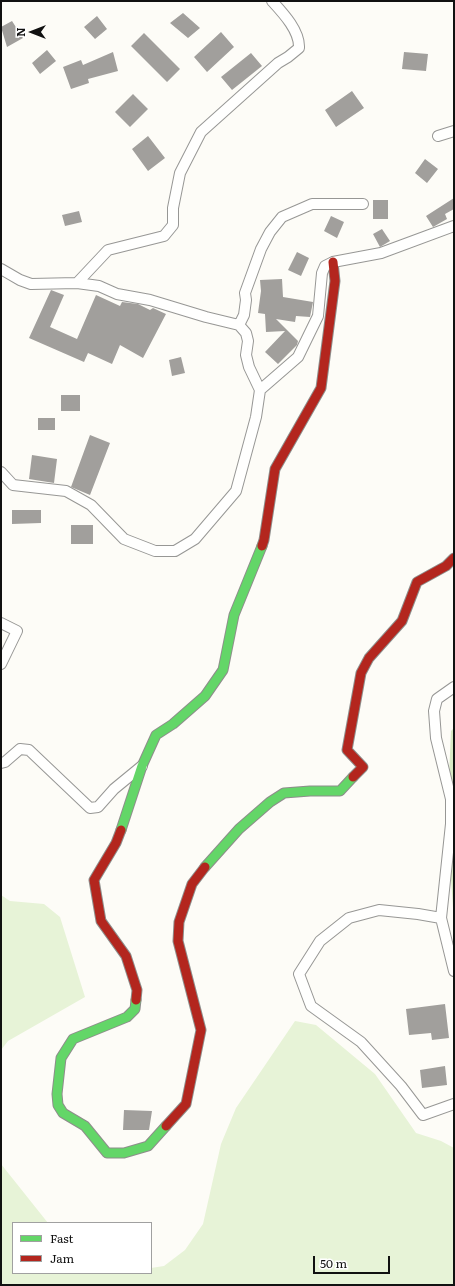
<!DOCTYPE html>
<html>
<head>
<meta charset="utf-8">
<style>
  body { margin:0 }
  #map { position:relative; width:455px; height:1286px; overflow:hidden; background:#fdfcf7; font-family:Literata,serif }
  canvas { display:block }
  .frame { position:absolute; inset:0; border:2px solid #111; pointer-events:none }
  .legend { position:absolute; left:12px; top:1222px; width:140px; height:52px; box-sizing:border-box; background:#fff; border:1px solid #a0a0a0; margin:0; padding:5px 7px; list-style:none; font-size:12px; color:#111 }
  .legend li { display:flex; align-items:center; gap:8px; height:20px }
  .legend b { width:20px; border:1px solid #a0a0a0 }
  .north { position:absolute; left:12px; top:12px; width:40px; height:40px; -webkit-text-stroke:3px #fff; paint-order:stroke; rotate:270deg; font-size:11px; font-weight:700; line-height:16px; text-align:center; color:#111 }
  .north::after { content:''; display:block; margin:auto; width:14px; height:18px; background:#111; clip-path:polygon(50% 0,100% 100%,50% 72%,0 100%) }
  .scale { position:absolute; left:313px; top:1256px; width:77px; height:18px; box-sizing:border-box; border:2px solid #111; border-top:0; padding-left:5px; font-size:12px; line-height:14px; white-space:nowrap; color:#111; -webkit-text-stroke:3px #fff; paint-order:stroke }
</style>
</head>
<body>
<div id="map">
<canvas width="455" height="1286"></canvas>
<div class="frame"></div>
<ul class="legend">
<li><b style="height:5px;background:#63d668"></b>Fast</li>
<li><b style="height:5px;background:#b3261e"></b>Jam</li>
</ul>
<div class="north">N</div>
<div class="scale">50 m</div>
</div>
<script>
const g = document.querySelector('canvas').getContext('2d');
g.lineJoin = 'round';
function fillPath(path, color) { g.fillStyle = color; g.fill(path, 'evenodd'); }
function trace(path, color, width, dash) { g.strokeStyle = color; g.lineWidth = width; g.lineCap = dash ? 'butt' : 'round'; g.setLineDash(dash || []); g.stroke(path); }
const green = new Path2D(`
  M1,895L10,901L44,904L60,917L85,997L8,1041L1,1050Z
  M295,1021L316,1025L375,1074L416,1133L441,1141L454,1148V1285H1V1164L48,1223H13V1273H151V1268L164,1266L185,1250L203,1224L221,1144L236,1108Z`);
const forest = new Path2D(`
  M454,728V922L447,821L451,731Z`);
const building = new Path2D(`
  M183,13L200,28L188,38L170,23Z
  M97,16L107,29L95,39L84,27Z
  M12,21L23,38L7,47L1,27Z
  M221,32L234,47L207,72L194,57Z
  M144,33L180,69L167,82L131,46Z
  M47,50L56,61L40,74L32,63Z
  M113,52L118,71L88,79L89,83L71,89L63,67L81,60L83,65Z
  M404,52L428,54L426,71L402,69Z
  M251,53L262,66L232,90L221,77Z
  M352,91L364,108L336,127L325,110Z
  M133,94L148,109L130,127L115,112Z
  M148,136L165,158L148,171L132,149Z
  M425,159L438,169L427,183L415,173Z
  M454,198V209L445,214L447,219L433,227L426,216Z
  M373,200H388V219H373Z
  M79,211L82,222L65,226L62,215Z
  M331,216L344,222L337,238L324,231Z
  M382,229L390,241L380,247L373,234Z
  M297,252L309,258L301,276L288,270Z
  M282,279L283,297L313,302L310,317L296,316L295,322L276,319L298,341L297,345L278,364L265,352L285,331L266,332L265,314L258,313L261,291L260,280Z
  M51,290L64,295L50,327L77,339L96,295L120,306L122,302L138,304L150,310L153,308L166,314L143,358L120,345L112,364L88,353L84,362L29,338Z
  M181,357L185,373L172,376L169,360Z
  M61,395H80V411H61Z
  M38,418H55V430H38Z
  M90,435L110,443L90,495L71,487Z
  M32,455L57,459L54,483L29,479Z
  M12,510H41V523L12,524Z
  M71,525H93V544H71Z
  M445,1004L449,1038L432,1040L431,1033L409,1035L406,1009Z
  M445,1066L447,1085L422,1088L420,1070Z
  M124,1110L152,1111L149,1130H123Z`);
const street = new Path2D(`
  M438,136L454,131
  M1,269L20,280L31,284L77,283L108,250L164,236L173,225V208L180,173L201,132L278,63L288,57L299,48C300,31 283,13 272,1
  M77,283L99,286L117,294L150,300L206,317L239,325L246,333L248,341L246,355L249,367L260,390
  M239,325L244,315L246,300L245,293L261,249L270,232L282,217L312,204H363
  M1,472L13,485L66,491L91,505L124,539L155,551H175L195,539L236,491L256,417L260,390L298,357L318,316L322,273L325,266L333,262L381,253L454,226
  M1,623L17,631L1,664
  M454,687L437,699L434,711L436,738L451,799V824L441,918L454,971
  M1,763L5,762L20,749L29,750L90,808L98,807L114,789L142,766
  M441,918L418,914L379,910L349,918L320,941L299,974L311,1006L361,1042L401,1086L423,1115L454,1104`);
const fast = new Path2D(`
  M121,830L142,766L156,735L173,724L205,696L223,670L234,615L262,546
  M205,867L239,829L270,802L284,793L310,791H340L353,777
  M136,1000L135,1009L127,1017L73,1039L61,1058L57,1094L58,1105L63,1113L85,1126L107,1153H124L148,1146L166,1126`);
const jam = new Path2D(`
  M262,546L264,540L275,469L321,388L335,281L333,262
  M353,777L363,767L347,750L361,673L369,658L402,621L417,582L446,566L454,558
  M121,830L116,843L94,880L101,921L126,956L137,990L136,1000
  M166,1126L186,1104L201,1030L178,941L179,922L192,884L205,867`);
fillPath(green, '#e7f3d7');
fillPath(forest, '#d8eac5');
fillPath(building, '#a19f9c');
trace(street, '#979795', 12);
trace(fast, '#8e8d8b', 11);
trace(jam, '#8e8d8b', 11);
trace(street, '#fffffe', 10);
trace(fast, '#63d668', 9);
trace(jam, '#b3261e', 9);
</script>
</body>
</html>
